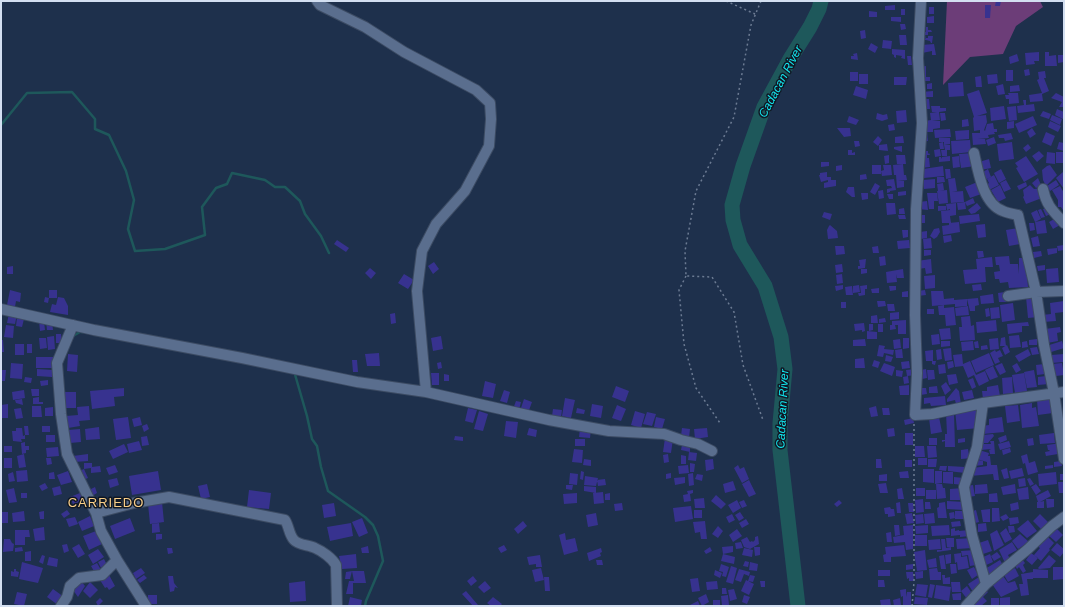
<!DOCTYPE html>
<html>
<head>
<meta charset="utf-8">
<style>
  body { margin:0 }
  #map { position:relative; width:1065px; height:607px; overflow:hidden; background:#1e304c; font-family:Arial,sans-serif }
  canvas { display:block }
  .frame { position:absolute; inset:0; border:2px solid #d3dff1; pointer-events:none }
</style>
</head>
<body>
<div id="map">
<canvas width="1065" height="607"></canvas>
<div class="frame"></div>
</div>
<script>
const g = document.querySelector('canvas').getContext('2d');
g.lineJoin = 'round';
function fillPath(path, color) { g.fillStyle = color; g.fill(path, 'evenodd'); }
function trace(path, color, width, dash) { g.strokeStyle = color; g.lineWidth = width; g.lineCap = dash ? 'butt' : 'round'; g.setLineDash(dash || []); g.stroke(path); }
function label(font, color, halo, rows, align = 'center') {
  g.font = font + ' Arial,sans-serif'; g.lineWidth = 3; g.setLineDash([]); g.textBaseline = 'middle'; g.strokeStyle = halo; g.fillStyle = color; for (const [text, x, y, turn = 0] of rows) {
    g.save(); g.translate(x, y); g.rotate((+turn || 0) * Math.PI / 180); g.textAlign = isNaN(turn) ? turn : align; if (halo) g.strokeText(text, 0, 0); g.fillText(text, 0, 0); g.restore();
  }
}
const green = new Path2D(`
  M947,1H1040L1043,7L1016,26L1003,54L970,57L943,85Z`);
const stream = new Path2D(`
  M1,125L27,93L72,92L95,119V129L109,135L126,171L134,200L128,229L135,251L165,249L205,235L202,207L216,188L227,184L232,173L265,180L275,187H285L300,201L305,214L321,236L329,253
  M73,336L80,332H83
  M294,371L307,416L312,439L317,446L321,467L328,491L365,517L373,525L378,536L383,561L366,601L365,606`);
const river = new Path2D(`
  M798,606L780,450V423L785,369L781,337L765,286L740,245L733,220L732,205L743,166L764,107L790,59L810,27L819,9L821,1`);
const building = new Path2D(`
  M996,1H1001L1000,6H995Z
  M895,5V10H885V6Z
  M985,5H991L990,18H985Z
  M929,7H934V14H929Z
  M901,9H905V15H901Z
  M869,11L877,12V17H869Z
  M934,16V23H927V17Z
  M891,17H901V22L891,21Z
  M900,24H905L906,29L901,30Z
  M926,27H928V30H931L932,32H928V35H925L926,40H922V32H926Z
  M865,30L866,38L861,39L860,31Z
  M899,35H906L907,45H900Z
  M928,36H933L932,43H931L930,41L926,40V38H928Z
  M883,40L892,41L891,49L882,48Z
  M871,43L878,47L875,53L868,49Z
  M934,44L936,55H932V51L922,53L921,45Z
  M892,49L905,50V59L901,58L902,56L896,55V58L894,57V55L892,54Z
  M1039,52V61H1034L1035,64L1026,65L1025,53Z
  M1045,52H1049V56L1056,55L1057,66H1045Z
  M857,53L858,60L851,59V56H854L853,54Z
  M1017,54L1019,61L1010,64L1009,57Z
  M1058,55H1064V62L1058,63Z
  M907,56H911L912,65H908Z
  M926,66V77H930V81H922L919,67Z
  M1029,69L1030,75L1025,76L1024,70Z
  M1006,70H1013V81H1006Z
  M1045,71L1046,78H1044L1049,91L1042,94L1043,101L1030,102L1029,95L1042,93L1037,80L1039,79L1038,72Z
  M850,72H858V81H850Z
  M859,74H868V84H859Z
  M997,74L998,83L988,84L987,75Z
  M981,76L982,87H976L975,77Z
  M894,77H907L906,85H894Z
  M963,82L964,96L949,97L948,83Z
  M932,83V89H927V84Z
  M1003,84L1005,94L998,95L996,86Z
  M1019,85L1020,91L1010,92V86Z
  M856,86L868,90L866,99L853,95Z
  M979,90L987,113L977,116L986,115L987,122L984,130L985,131L987,124L993,123L994,129H997V132H994L995,134L988,135L989,138L978,139H985L986,144L973,145L972,133H980V130L974,131L973,118L974,117L967,94Z
  M933,91V97H921V92Z
  M1008,93H1018L1019,103L1009,104V99H1006L1005,95H1009Z
  M1056,93L1064,97V107H1059L1062,102L1051,98Z
  M923,99H929L930,109H924Z
  M1023,100H1026V105L1034,104L1035,111L1027,112L1026,110L1027,112L1018,113L1017,106L1024,105Z
  M931,106H940V108H946V111L939,112L940,120H932L940,121V128L933,129V132H927L928,141L919,142L925,121L931,120L930,113L937,112H932Z
  M1004,106L1006,119L991,121L990,108Z
  M1016,106L1017,120L1009,121L1007,107Z
  M1057,109L1064,112L1063,119L1055,115Z
  M906,110L907,122L897,123L896,111Z
  M1043,111L1051,114L1049,119L1040,116Z
  M877,113L883,115L887,114L888,119L882,121L876,119Z
  M940,113H945L946,120L941,121Z
  M1052,115L1062,119L1060,125L1050,120Z
  M849,116L859,120L856,125L847,122Z
  M1033,116L1037,125L1019,133L1015,124Z
  M968,119L969,126L962,127V120Z
  M1014,121V128L1007,129V122Z
  M1050,121L1061,126L1058,132L1048,127Z
  M894,124L895,130L889,131L888,125Z
  M837,128H850L851,136L844,137Z
  M1032,128L1036,134L1030,138L1027,132Z
  M950,129L951,137L935,138L934,130Z
  M969,130V139L956,140L955,131Z
  M1046,132L1055,136L1051,146L1042,142Z
  M1011,133L1013,139L1005,141L1004,138H999L998,135Z
  M878,136L882,140L878,146L873,142Z
  M903,136L904,143H895V137Z
  M994,137L996,143L988,146L986,140Z
  M939,138H950V144L944,145V142H939Z
  M970,140L971,152L952,154L951,141Z
  M854,141H859L860,146L855,147Z
  M943,142L944,149H940L939,143Z
  M1012,142L1014,159L999,161L997,144Z
  M1059,142L1064,143V151L1057,149Z
  M887,144L888,151L879,150V145Z
  M1028,144L1031,148L1026,152L1023,148Z
  M944,145H950V150H947V156H942L941,150H945Z
  M902,146V152L894,149V147Z
  M940,149L941,156L935,157L934,150Z
  M848,150H852V153L855,152V155H848Z
  M924,151H928V154L929,153L930,155H927V158H929L930,167L921,168Z
  M1039,151L1044,156L1037,162L1032,156Z
  M1047,152L1055,153V164L1046,163Z
  M1056,152H1064V163H1056Z
  M973,153L975,166L961,168L959,154Z
  M889,155V163L885,164L884,156Z
  M896,155H905L906,164H897Z
  M950,156V161L939,162V157H941L942,159V157Z
  M959,156L960,167L953,168L952,157Z
  M1026,156L1038,174L1024,182L1016,168L1018,167L1015,163Z
  M989,159L991,168L981,170L979,162Z
  M821,162H829V166L821,167Z
  M903,164L904,175H906L907,180L898,181H904V187L897,188L896,175H894L893,165Z
  M842,165V170L836,171V166Z
  M872,165H881V174H872Z
  M883,165H891L892,175L882,176L881,171L884,170Z
  M1050,165L1057,175L1046,186L1043,180L1042,170L1047,166Z
  M943,166L944,176L924,178L923,169Z
  M945,169H950L951,178L946,179Z
  M988,169L991,177L984,180L981,173Z
  M1001,169L1006,179L999,183L994,173Z
  M827,172V177H831V180H836V186L824,188V183L828,182V180L821,182L819,175H820V173Z
  M1063,172L1064,173V189L1056,178Z
  M866,174L867,179L860,180V175Z
  M994,175L999,185L987,191L984,186L989,183L987,179Z
  M937,177H944L945,182L937,183Z
  M955,178L957,191L952,192L963,191L964,202L951,203L948,179Z
  M1038,178L1041,185L1036,188L1032,183Z
  M894,179L896,190L890,191V192L887,193V189L892,188L891,186H887L886,180Z
  M935,179V188L924,189L923,180Z
  M1006,180L1011,189L1004,192L1000,183Z
  M1056,180L1059,185L1050,191L1047,186Z
  M980,181L984,193L970,198L965,187Z
  M1026,182L1027,186L1019,190L1017,186Z
  M875,183L880,186L875,195L870,192Z
  M943,183L944,190L938,191L937,184Z
  M1000,185L1006,198L998,202L991,190Z
  M1030,185L1034,189L1041,188L1042,198L1026,204L1023,197L1024,196L1023,190Z
  M1060,186L1064,193L1063,210L1061,207H1058V200L1052,190Z
  M848,187H854L855,197H852L846,192Z
  M883,190L884,198L879,199L878,191Z
  M947,190L948,203L939,204L937,191Z
  M906,191V195L898,196V192Z
  M861,193H868V199L862,200Z
  M927,193H937L938,201H934V209H929Z
  M887,194H893V199H889Z
  M973,198L975,203L967,206L965,202Z
  M927,201L928,210L919,209V202Z
  M965,202L966,209L958,210L957,203Z
  M886,203H895L896,214L887,215Z
  M956,203V215L950,216L951,223H942L941,211L950,210V209L947,210L946,204Z
  M977,203L981,208L975,213L971,214L968,210Z
  M938,206H946V210L938,211Z
  M1048,207L1051,214L1046,216L1043,209Z
  M904,208L905,214H899V209Z
  M1041,209L1045,217L1041,218L1038,210Z
  M1037,210L1041,219L1035,222L1031,213Z
  M824,212L832,214L830,220L822,217Z
  M979,214L980,221L960,224L959,216Z
  M898,215H905L906,219H899Z
  M918,215H925V223H919Z
  M1056,218L1060,225L1053,229L1049,222Z
  M1045,220L1047,233L1037,234L1035,222Z
  M959,222L960,232L943,235L942,226L949,225V223Z
  M1029,223H1034L1035,230L1030,231Z
  M985,224L986,237L978,238L976,225Z
  M830,225L837,231L838,238L828,239L827,230L829,226Z
  M939,228L940,232L937,237L934,239L930,236L934,229Z
  M1018,228L1020,244L1009,246L1006,230Z
  M902,230H908V237L903,238Z
  M927,231V238L921,239L920,232Z
  M951,235L952,241L944,243L943,236Z
  M1038,236L1040,246L1033,247L1031,238Z
  M931,238L932,248L924,249L923,239Z
  M337,240L349,248L346,252L334,244Z
  M909,240L910,248L898,249L897,241Z
  M1064,245V250L1058,251L1057,246Z
  M835,246H844L845,254L836,255Z
  M878,246L879,253H873L872,247Z
  M1057,248V253L1048,255L1047,249Z
  M924,250H931V255L924,256Z
  M977,251H983L984,257L978,258Z
  M1041,251L1042,256L1034,258L1033,252Z
  M885,256L886,265L880,266L879,257Z
  M1009,256L1010,264H1018L1019,274V258H1024L1026,262L1028,287L1009,288L1008,282L1000,283L999,279H995L994,272L1000,271L999,265H996L995,257Z
  M992,257L993,267H985L986,282L965,284L963,270L977,269L976,259Z
  M866,259L865,268L858,269V266H860L859,260Z
  M931,259L932,273L926,274L925,268L918,269L917,261Z
  M434,262L439,269L433,274L428,266Z
  M842,264L843,272L836,273L835,265Z
  M1045,265V270L1038,271L1037,266Z
  M13,266V274H7V267Z
  M370,268L376,273L371,279L365,273Z
  M1058,268L1059,282L1047,283L1046,269Z
  M861,269H867V273L861,274Z
  M903,269L904,278H897L896,274L897,282L887,283L886,272Z
  M404,274L414,280L408,289L398,283Z
  M842,274L843,283L837,284L836,275Z
  M935,275V288L925,289L924,276Z
  M981,284L982,290L973,291L972,285Z
  M843,285V289L836,291L835,286Z
  M859,285L860,292L853,293V286Z
  M867,285V289H865V295L859,296L858,293H861L860,286Z
  M852,286L853,295H846L845,287Z
  M889,286H896V290L890,291Z
  M879,288V293H872L871,289Z
  M10,290L21,293L20,302L16,301L15,307L7,305Z
  M49,290H57V298H49L48,303L44,302L45,297L49,298Z
  M925,290L926,295L918,296V291Z
  M908,291V297H902V292Z
  M931,291H943L944,299L954,298V300L967,299V306L955,307V304L932,306Z
  M1005,292L1006,302H999L998,293Z
  M993,294L994,303L981,304L980,296Z
  M1036,296L1038,317L1028,318L1026,297Z
  M58,297L64,298L68,306V315L50,312L52,304L56,305Z
  M978,298L979,305L975,306V311H970L967,299Z
  M877,301H885L886,306L878,307Z
  M1064,301V312L1055,313L1056,321L1043,322L1042,315L1051,314L1050,303Z
  M841,302H846V308H841Z
  M1013,303L1015,320L1002,322L1000,305Z
  M887,304H894L895,311H888Z
  M944,305V308L954,307L956,325L946,326L945,315H939L938,306Z
  M968,306L969,315L956,316L955,308Z
  M999,307L1000,318L991,319L990,308Z
  M989,308L990,316L986,317L985,309Z
  M927,309H934V314H927Z
  M899,312V319L890,320V313Z
  M9,313L17,314L15,324L7,323Z
  M395,313L396,323L391,324L390,314Z
  M877,315L878,323H871V316Z
  M970,316L971,326L974,325L975,340L960,341L959,327H962L961,317Z
  M17,318L24,319L22,327L16,326Z
  M885,318L886,322L879,323V319Z
  M906,320V334H898V325H895L896,329L890,330V325H892V321Z
  M996,320L997,331L977,333L976,322Z
  M39,321H44L45,330L40,331Z
  M46,321H52L53,330H47Z
  M1028,322L1029,326H1022V332L1008,334L1007,324Z
  M864,323L865,331L862,332V330L855,331L854,324Z
  M869,324H873V330L869,331Z
  M878,324H883V332H878Z
  M6,325L14,326L13,338L4,337Z
  M1060,327L1061,332L1057,333L1058,341L1047,343L1045,329Z
  M950,328L951,339L941,340L939,329Z
  M867,331L877,332V339H867Z
  M56,334H61L62,343H56Z
  M939,334L940,344L932,345L931,335Z
  M1019,335L1021,347L1010,348L1009,336Z
  M54,336L55,349L48,350L47,337Z
  M441,336L443,349L433,351L431,338Z
  M1005,337L1006,346H1000L1001,338Z
  M39,338H46L47,348L40,349Z
  M903,338H909V348L903,349Z
  M998,338L999,349L990,350L989,339Z
  M865,339L866,346H853V340Z
  M900,339L901,348L894,349L893,340Z
  M1037,339V345H1029V340Z
  M1,340H3L4,352H1Z
  M941,341H950V346L941,347Z
  M973,341L974,350L962,351L961,342Z
  M978,341L979,348H975L974,342Z
  M1027,341L1028,347L1022,348V342Z
  M1062,341L1064,348L1048,353L1046,346Z
  M15,344H24V355H15Z
  M27,344H32V353H27Z
  M879,345L885,346L884,349L894,350L893,355L884,353L883,357L877,356Z
  M987,345L988,349L981,350V346Z
  M1007,345L1010,352L1005,355L1002,348Z
  M1037,347L1039,354L1032,355L1030,348Z
  M951,348L952,360L945,361L943,349Z
  M902,349L903,358H896L895,350Z
  M941,349L942,359L937,360L936,350Z
  M1028,349L1031,355L1019,362L1015,356Z
  M933,350V361H932H936L935,365L932,364V361H926L925,351Z
  M995,350L996,352L1000,350L1003,356L998,358L1000,362L995,364L990,353Z
  M379,353L380,366H367L365,354Z
  M989,353L994,365L976,373L971,361Z
  M68,354L78,355L77,372L67,371Z
  M962,354L963,364L970,361L976,375L985,371L989,381L979,386L974,375L968,378L963,366L955,367L953,355Z
  M1064,354V362L1052,363L1051,355Z
  M886,355L893,357L891,362L885,361Z
  M36,357H53V368H36Z
  M864,358L865,368H855V359Z
  M352,360H357L358,372H353Z
  M874,360L880,362L878,368L872,366Z
  M909,361L910,368L902,369L901,362Z
  M953,361L954,367L948,369L947,362Z
  M441,362L442,368L438,369L437,363Z
  M11,363L23,364L22,379L10,378Z
  M884,363L895,367L892,376L880,371Z
  M1002,363L1006,372L1000,375L995,366Z
  M1017,363L1021,370L1016,373L1012,366Z
  M1062,363L1064,375L1056,376L1055,372H1053L1052,364Z
  M945,364L946,373L939,374L938,365Z
  M1044,364L1045,374L1037,375L1036,365Z
  M993,366L998,377L990,380L985,370Z
  M37,369L53,370L52,377L37,376Z
  M916,369L917,375L907,376L906,370Z
  M926,369L927,378L922,379L921,370Z
  M1,370H6L5,381H1Z
  M896,370L903,371L902,377L896,376Z
  M927,370H934L935,379L928,380Z
  M1034,370L1037,387L1027,388L1024,372Z
  M431,373H439V385H432Z
  M1024,373L1027,391L1015,393L1012,375Z
  M444,374L449,375V381H444Z
  M956,374L958,383L949,385L947,375Z
  M908,376L909,383L904,384L903,377Z
  M1046,376L1049,384L1038,385V377Z
  M25,377L32,378L31,383L24,382Z
  M1012,377L1013,393L1003,394L1002,378Z
  M973,378L976,387L972,389L968,380Z
  M48,380V385L41,386L40,381Z
  M485,381L496,384L493,398L482,396Z
  M946,382L951,390L945,395L941,386Z
  M909,385V395H900L899,386Z
  M998,385L1000,396L983,399L982,391H987V387Z
  M616,386L629,391L625,402L612,397Z
  M937,386L938,393H929V387Z
  M124,388V396L114,397L115,406L92,409L90,391Z
  M920,388H926L927,394L920,395Z
  M956,388L959,391L961,404H956L955,400L947,402V399Z
  M31,389H39V396H32Z
  M24,390L25,398L13,400L12,392Z
  M504,390L510,392L507,403L500,401Z
  M972,390L974,398L964,400L962,392Z
  M65,392H76V408H65Z
  M945,396L946,405L931,406L930,403L924,404V398Z
  M39,397V402H43V404H33V398Z
  M1051,397L1053,413L1038,415L1037,399Z
  M565,398L575,400L571,418L562,416Z
  M22,399L23,405L16,403L15,400Z
  M524,399L532,402L528,413L520,411Z
  M516,401L521,402L519,410L513,409Z
  M1032,403V408L1036,407L1039,426L1022,428L1020,405Z
  M8,404V418H1V405Z
  M592,404L603,406L601,418L590,416Z
  M617,405L626,409L621,421L612,418Z
  M1018,405L1020,421L1007,423L1005,406Z
  M32,406H41L42,417H32Z
  M89,406L90,420L79,421L80,426L68,428L66,416L78,415L77,407Z
  M876,406L878,416L871,417L869,408Z
  M53,407V416H45V408Z
  M980,407L979,428L957,430L955,410L967,411L976,410V408Z
  M21,408L23,418L16,419L14,409Z
  M468,408L477,410L473,423L465,421Z
  M577,408L585,410L584,414L576,413Z
  M882,408H889L890,415H883Z
  M553,409L562,410L561,417L552,416Z
  M479,411L488,414L483,431L474,429Z
  M635,411L645,414L641,428L631,425Z
  M647,412L656,414L652,426L643,424Z
  M946,413H954L955,447H945V441L942,442V440H945V434H947Z
  M128,417L131,438L116,440L113,419Z
  M140,417L142,425L134,427L132,419Z
  M656,417L665,419L662,429L654,427Z
  M939,417L942,432L931,434L929,418Z
  M1002,417L1004,432L983,434L982,426L989,425V419Z
  M913,418L914,423L905,425L904,420Z
  M506,421L518,422L516,438L504,436Z
  M147,424L149,429L144,432L142,426Z
  M24,426H28L29,435H25Z
  M42,426H50V432H42Z
  M99,427L100,439L86,440L85,429Z
  M16,428H22L23,436L25,435V439H21L22,442L13,441L12,431H16Z
  M529,428L537,430L536,437L527,435Z
  M580,428L591,429L590,438L579,437Z
  M682,428L690,429L689,438L681,436Z
  M707,428L708,437L695,439L694,429Z
  M894,428L895,436L888,437L887,429Z
  M80,429L81,442L70,443L68,430Z
  M905,433H913V445H905Z
  M1054,433L1055,443L1040,444L1039,435Z
  M993,434L994,436L988,443H984V444H991L990,441H994L995,454H990L989,450L991,449L981,450L980,440H983V435Z
  M46,435H55V442H46Z
  M1006,435L1007,440L1000,443L998,438Z
  M147,436L149,445L142,446L141,437Z
  M455,436L463,437V441L454,440Z
  M665,438L673,439L671,453L663,452Z
  M929,438H937V445H929Z
  M965,438V442L958,443V439Z
  M1033,438L1034,445L1028,446L1027,439Z
  M575,439H585V446H575Z
  M139,441L142,450L129,453L127,444Z
  M1009,441L1011,447L1000,450L998,444Z
  M25,442V446H29V450H26V453L22,454L21,443Z
  M1061,443L1063,459H1058V454L1046,456L1045,452L1050,451L1049,450H1048L1047,445Z
  M124,444L128,452L113,459L109,451Z
  M682,445L690,446V452L681,450Z
  M4,446H12V452H4Z
  M915,446H924L925,457H915Z
  M927,446H936L937,457L928,458Z
  M58,447L59,456L47,457L46,448Z
  M1010,448L1011,452L1003,455L1002,450Z
  M574,449L583,450L582,463L572,462Z
  M968,449L969,455H973V458L961,459V450Z
  M979,450L989,453L988,456H990L991,465H997L999,480H994L993,474L970,476L973,468L987,466V462L977,459Z
  M689,452L697,453L696,461L688,460Z
  M24,454L26,467L19,468L17,456Z
  M88,454V461L74,462L73,456Z
  M668,454L669,462L664,463L663,455Z
  M1027,454L1029,463L1035,461L1038,472L1028,475L1025,463L1023,464L1021,456Z
  M681,455L686,456V464H681Z
  M4,458H12V468H4Z
  M46,458H51L52,464L47,465Z
  M918,458H927V465H918Z
  M584,459L591,460V466L583,465Z
  M713,459L714,469L706,471L705,460Z
  M876,459H881L882,468H876Z
  M928,459H937L936,467H928Z
  M974,459L983,461V465L974,466Z
  M905,460H912V467H905Z
  M1061,461L1062,466L1054,467V462Z
  M84,463H92V467L100,466L101,472L91,473V468L84,469Z
  M690,463L695,464L694,472H690Z
  M115,465L118,472L109,475L106,468Z
  M688,465L689,473L679,474L678,466Z
  M738,465L740,469L744,467L749,479L742,483L734,468Z
  M1053,465V468L1045,469V466Z
  M940,466H947L946,471L939,470Z
  M948,466L965,467V473L948,471Z
  M1007,468L1009,478L1004,479L1001,470Z
  M1022,468L1024,476L1011,479L1009,471Z
  M84,469L88,478L83,480L79,471Z
  M923,469H934V483L923,482Z
  M27,470L28,481L17,482L16,471Z
  M68,471L72,482L61,485L57,475Z
  M158,471L161,490L132,495L129,476Z
  M581,471L584,472L583,480L580,479Z
  M908,471L909,478H900L899,472Z
  M935,471H942V483L935,484Z
  M13,472L15,481L9,482L8,474Z
  M54,472L55,479H49V473Z
  M943,472H953V484L943,483Z
  M1056,472L1057,484L1039,486L1038,474Z
  M570,473L578,474L577,485L569,484Z
  M671,473V478L666,479V474Z
  M693,473L694,485L689,486L688,474Z
  M697,474L703,475L702,481L695,479Z
  M887,474V481H879V475Z
  M1060,474H1064V480H1060Z
  M585,476L598,478L596,486L584,485Z
  M685,477V483L675,485L674,478Z
  M954,477L964,478L963,485L954,484Z
  M117,478L119,485L110,488L108,480Z
  M1025,478L1026,486L1019,487L1018,479Z
  M1030,478L1034,484L1030,486L1027,479Z
  M605,479L606,485L598,486L597,480Z
  M749,480L756,494L749,497L742,484Z
  M733,481L736,490L725,493L723,484Z
  M1058,482H1064V493H1059Z
  M45,483L48,488L42,491L39,486Z
  M886,483L888,493H880L878,484Z
  M207,484L210,497L201,499L198,486Z
  M936,484H942L943,488H945L946,498L937,499Z
  M987,484L988,493L975,494V485Z
  M1015,484L1016,493L1003,495L1001,487Z
  M1036,484L1041,491L1036,495L1031,487Z
  M566,485H573L572,490L566,489Z
  M973,485L975,496L968,497L967,486Z
  M60,486L62,494L54,496L52,488Z
  M584,486L596,487V493L584,491Z
  M95,487L97,493L92,496L89,490Z
  M1028,487L1029,499L1019,500L1017,489Z
  M14,488L17,502L9,503L6,490Z
  M902,488L904,499H898L897,489Z
  M916,488H925V496H916Z
  M963,488V500H950V489Z
  M249,490L271,493L269,509L247,507Z
  M693,490V493L690,494L691,501L684,502L683,495L688,494L687,491Z
  M926,490H936V499H926Z
  M1048,490L1051,496L1040,502L1044,501V508H1037V502H1038L1036,496Z
  M603,492L604,503L594,504L593,493Z
  M21,493H27V498H21Z
  M80,493L83,501L73,504L70,497Z
  M577,493V503L564,504L563,494Z
  M610,493V500H605V494Z
  M997,493L998,502H989V494Z
  M716,495L726,504L721,509L711,501Z
  M704,498L705,508H695L694,499Z
  M923,499L924,512L916,513L915,500Z
  M1046,499H1054V507L1047,508Z
  M737,500L741,508L733,513L728,505Z
  M744,500L747,506L742,508L739,502Z
  M839,500L842,503L837,507L834,504Z
  M947,501L964,502V510L947,509Z
  M162,502L164,522L150,524L148,504Z
  M900,502L901,513H897L896,503Z
  M925,502H930L931,509H925Z
  M945,502L947,518H938L937,508L939,507V503Z
  M1018,502L1019,509L1011,511L1010,504Z
  M334,503L336,516L324,518L322,505Z
  M622,503L623,510L615,511L614,504Z
  M908,503H913L914,512H909Z
  M691,506L693,519L675,522L673,508Z
  M890,507L891,509H894L895,516L888,517V514H885L884,508Z
  M992,508H999L1000,521L992,522Z
  M990,509V522H983L981,510Z
  M67,510L70,514L64,518L61,514Z
  M694,510H702V518H694Z
  M976,510L979,522L972,524L970,512Z
  M24,511L25,521L13,522L12,513Z
  M44,511V519H40L39,512Z
  M955,511H965L964,519H955Z
  M1,512H8V523H1Z
  M740,512L744,518L739,521L735,515Z
  M954,512L955,518L950,519L949,513Z
  M596,513L598,525L588,527L586,515Z
  M912,513L914,523L907,524L905,514Z
  M934,513L935,523L925,524L924,514Z
  M732,514L735,520L729,523L726,517Z
  M923,514L924,523L916,524L915,515Z
  M1006,514L1009,518L1003,521L1000,517Z
  M1040,514L1049,523L1042,530L1033,521Z
  M90,516L94,526L82,531L78,522Z
  M75,517L78,524L69,527L66,519Z
  M1018,517L1019,523L1010,525L1009,518Z
  M130,518L135,531L115,539L110,526Z
  M362,518L368,533L359,537L352,522Z
  M746,519L749,524L742,528L739,523Z
  M1028,520L1037,531L1027,538L1017,529Z
  M523,521L527,526L518,534L514,529Z
  M705,521L707,539H701L700,532L695,533L693,522Z
  M960,521L961,526L952,527L951,522Z
  M159,523L160,532L152,533V524Z
  M351,523L353,536L330,541L327,527Z
  M986,523L987,531L978,532V524Z
  M894,525H899L900,535L895,536Z
  M913,525V549L906,550L905,542L894,543L893,537L904,535L903,526Z
  M928,525V533L916,534L915,526Z
  M949,525L950,535L932,536L931,526Z
  M718,526L723,531L718,538L712,534Z
  M1008,526H1014L1015,532L1009,533Z
  M44,527L45,540L35,541L33,529Z
  M1055,527L1063,535L1056,542L1048,535Z
  M955,528V531L959,530V531L969,530L970,536L960,537V535L951,536V529Z
  M1006,528L1012,539L1005,543L1000,533Z
  M737,529L742,536L733,542L729,535Z
  M15,530H29L30,537H25V545H15Z
  M997,530L1004,545L994,551L990,534Z
  M96,531L102,544L89,550L83,536Z
  M891,532L892,542H887L886,533Z
  M565,533L566,540L575,538L578,551L564,555L559,535Z
  M156,534H162V539L156,540Z
  M1020,534L1029,542L1018,549L1012,541Z
  M915,535H927V546H915Z
  M1046,535L1054,543L1049,549L1050,550L1041,561L1034,555L1040,548L1036,545Z
  M758,536L759,544L750,549L744,547L741,540L747,537L750,542L752,541L753,542L755,540V537Z
  M946,538H954V547H947Z
  M972,538V548L957,549L956,539Z
  M4,539H10L12,543L14,544L13,551L3,552Z
  M940,539L941,549L929,550L928,540Z
  M941,539H945L946,548L951,547V550L937,552V550H942Z
  M988,540L992,551L980,555L976,544Z
  M741,542L743,548L736,549L735,543Z
  M1012,542L1017,550L1008,555L1011,561L1005,563L999,550Z
  M1057,543L1064,549V552L1060,557L1051,550Z
  M67,544L69,551L64,553L62,545Z
  M79,544L85,554L78,558L72,548Z
  M504,545L507,550L501,553L498,548Z
  M904,545L906,556L891,557V562H884L883,555L886,554L885,547Z
  M368,546L369,553H362L361,548Z
  M733,546V552L723,554L722,547Z
  M22,547L23,551L15,552V548Z
  M710,547L712,551L706,554L704,551Z
  M754,547H760V555L755,556Z
  M167,548H172L173,553L168,554Z
  M601,548L602,552L600,553L601,556L589,561L587,553Z
  M744,548L753,550L752,557L742,555Z
  M98,549L104,557L93,564L88,555Z
  M925,550L927,570L917,571L914,552Z
  M975,550L976,565L970,566L968,555L962,556L961,551Z
  M31,551V561H25V552Z
  M997,552L1001,557L994,561L991,556Z
  M961,553V557L967,556L969,568L958,570L957,562L955,563L954,554Z
  M1031,553L1038,558L1032,565L1026,560Z
  M356,554L357,568L342,569L339,556Z
  M723,554L735,557L734,564L721,561Z
  M951,554V563L946,564L945,555Z
  M990,554L993,562L984,566L981,558Z
  M42,555L45,556L43,564L39,562Z
  M540,555L542,567H536V564L529,565L527,557Z
  M944,555L946,569H941L939,556Z
  M1049,555L1056,561L1050,568L1039,569L1038,568Z
  M49,557L58,559L57,567L47,565Z
  M936,558L937,567L929,568L927,560Z
  M104,559L107,565L101,568L98,562Z
  M1022,559L1025,563L1023,565L1026,571L1023,573L1019,567L1017,569L1014,564Z
  M596,560H602L603,565H597Z
  M1000,560L1004,567L990,579L985,569Z
  M745,561L749,562L748,567L743,566Z
  M22,562L43,568L38,583L19,579Z
  M750,562L758,564L757,571L749,570Z
  M97,563L101,570L95,573L91,566Z
  M721,564L729,567L726,577L722,576L723,572L719,571Z
  M913,564V569L906,570V565Z
  M950,564H956L957,573L951,574Z
  M731,566L737,568L733,584L726,582Z
  M974,567L978,575L972,579L967,570Z
  M1053,567H1064V579L1053,580Z
  M141,568L145,573L136,579L133,573Z
  M541,568L544,580L535,582L532,570Z
  M937,568L938,572H941V580H930L929,569Z
  M1015,568L1019,576L1008,582L1004,575Z
  M14,569H16V571L19,572L18,577L11,576V571L14,572Z
  M739,569L750,572L749,576L744,574L741,582L735,580Z
  M1033,569L1048,570V578H1033Z
  M715,570L722,573L720,578L714,575Z
  M878,570H890V576H878Z
  M352,571H364L366,583H353V594H346L349,581H354L352,571L350,579H345L346,572Z
  M923,571V578L916,579L915,572Z
  M906,572H913L914,581H909V578L907,579Z
  M1033,572V579H1027L1029,595L1021,596L1019,584H1023L1021,574Z
  M109,575L115,586L109,590L107,587L105,588L100,580Z
  M144,575L147,578L140,583L137,580Z
  M750,575L755,576L753,582L748,581Z
  M942,575H945V578L950,577V584H943Z
  M168,576H173L174,583L178,588L175,587L174,591L170,592Z
  M473,576L477,581L471,586L467,581Z
  M1003,576L1008,583L1015,581L1018,589L1001,597L992,584Z
  M544,577H549L550,591H545Z
  M979,577L984,585L973,592L968,584Z
  M698,578L700,591L692,592L690,579Z
  M80,580L85,586L78,597L73,590Z
  M746,580L754,584L749,595L741,591Z
  M878,580H884L885,587H878Z
  M305,581L306,601L290,602L289,583Z
  M485,581L491,588L484,593L478,587Z
  M717,581L718,589L707,590L706,582Z
  M760,581H765V587H761Z
  M90,582L98,590L90,598L83,591Z
  M951,582H960L961,592H952Z
  M917,584L928,585L926,597L915,595Z
  M930,584L935,585L932,598L928,597Z
  M936,585L951,587L949,601L934,598Z
  M967,586L973,595L967,599L961,591Z
  M722,588H726L727,594H722Z
  M53,589L64,597L58,605L47,597Z
  M734,589L737,599L730,601L728,590Z
  M906,589V597L907,592H911V606H903V596L901,597L900,590Z
  M984,589L988,592L983,597L987,601L981,606H975L971,602Z
  M466,591L478,605L477,606H473L462,594Z
  M17,592L27,594L24,606L14,604Z
  M961,593V600H953L952,594Z
  M706,594L709,602L702,606L698,598Z
  M148,595H157V604H148Z
  M728,595L729,605H722L721,596Z
  M744,595L750,597L747,604L742,602Z
  M350,597L362,600L361,606H348Z
  M493,597L502,604L500,606H491L487,603Z
  M915,597L928,598L927,605L914,604Z
  M1010,597V606H1000V598Z
  M100,598L103,601L98,606L96,602Z
  M900,598L901,605L894,606L893,600Z
  M991,598H999V606H991Z
  M890,599L891,606H881L880,600Z
  M713,600H720V606H713Z
  M698,601L700,606H690V605Z`);
const path = new Path2D(`
  M726,1L755,14
  M761,1L751,25L734,117L696,191L685,251L686,276L712,277L734,312L743,365L763,420
  M686,276L679,290L684,344L696,388L720,423
  M912,606L914,582V424`);
const minor = new Path2D(`
  M317,1L320,5L365,27L404,52L476,90L490,103L491,119L489,146L465,191L436,224L422,251L417,291L426,392
  M921,1L918,58L922,123L916,209L915,315L917,373L915,415L932,414L983,403L1064,392
  M974,153C978,171 983,204 1003,211C1007,213 1013,214 1018,215L1036,292L1044,345L1054,393L1064,459
  M1043,189C1046,205 1053,211 1064,223
  M1008,296L1036,292L1064,291
  M1,309L94,330L242,358L357,382L426,392L549,420L609,431L664,434L681,440L698,444L712,451
  M73,325L57,363L61,414L67,454L96,513L101,531L117,560L146,606
  M983,403L977,447L964,487L972,535L986,584
  M96,513L134,503L169,497L285,520C289,526 289,535 294,540C298,545 309,545 315,548C322,551 332,558 336,565L337,606
  M61,606L67,597L70,586L79,578L102,575L117,560
  M966,606L986,584L1028,549L1052,526L1064,517`);
const waterNames = [
  ["Cadacan River",781,82,-62],
  ["Cadacan River",783,409,-87]
];
const quarterNames = [
  ["CARRIEDO",106,503]
];
fillPath(green, '#6c3d78');
trace(stream, '#1e585b', 2.5);
trace(river, '#1e585b', 15);
fillPath(building, '#37328f');
trace(minor, '#3c4b63', 12);
trace(path, '#6c7b93', 1.5, [2, 3]);
trace(minor, '#5a6e8e', 10);
label('italic 12px', '#12e8f0', '#101825', waterNames);
g.letterSpacing = '1px';
label('13px', '#f9ce88', '#101825', quarterNames);
g.letterSpacing = '0px';
</script>
</body>
</html>
